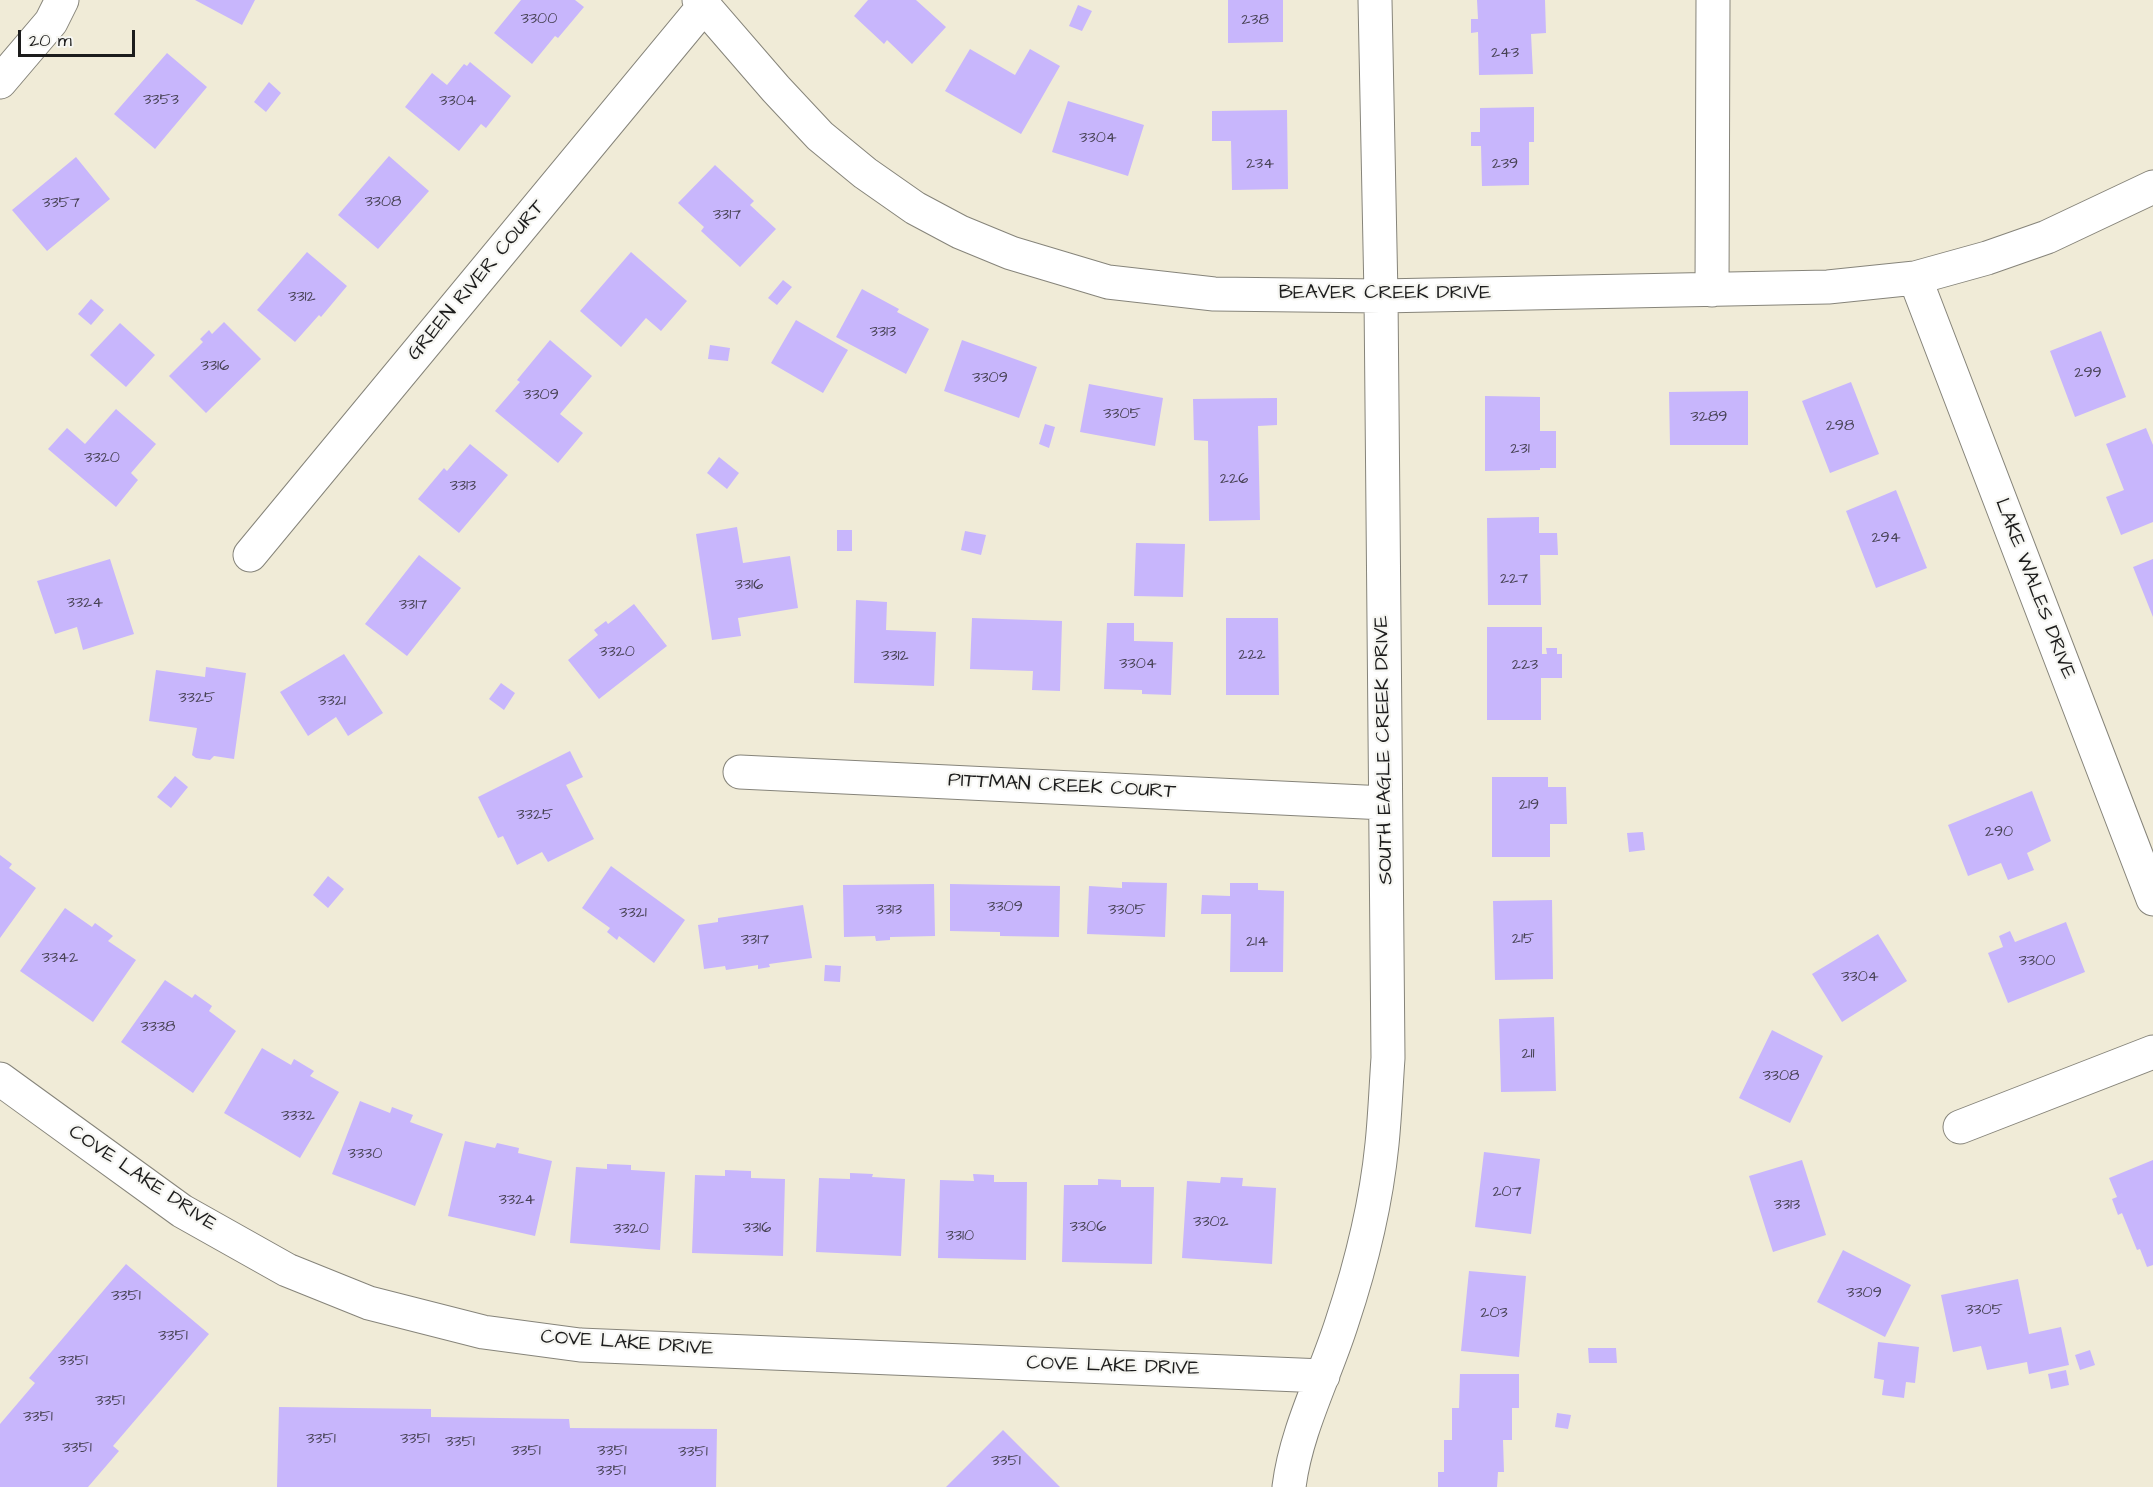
<!DOCTYPE html>
<html>
<head>
<meta charset="utf-8">
<style>
  body { margin:0 }
  #map { position:relative; width:2153px; height:1487px; overflow:hidden; background:#f0ebd7; font-family:"Architects Daughter",sans-serif }
  canvas { display:block }
  .scale { position:absolute; left:18px; top:30px; width:117px; height:27px; box-sizing:border-box; border:3px solid #1c1c1c; border-top:0; padding-left:8px; font-size:18px; line-height:21px; white-space:nowrap; color:#1c1c1c; -webkit-text-stroke:4px #f6f6f2; paint-order:stroke }
</style>
</head>
<body>
<div id="map">
<canvas width="2153" height="1487"></canvas>
<div class="scale">20 m</div>
</div>
<script>
const g = document.querySelector('canvas').getContext('2d');
g.lineJoin = 'round';
function fillPath(path, color) { g.fillStyle = color; g.fill(path, 'evenodd'); }
function trace(path, color, width, dash) { g.strokeStyle = color; g.lineWidth = width; g.lineCap = dash ? 'butt' : 'round'; g.setLineDash(dash || []); g.stroke(path); }
function label(font, color, halo, rows, align = 'center') {
  g.font = font + ' "Architects Daughter",sans-serif'; g.lineWidth = 4.5; g.setLineDash([]); g.textBaseline = 'middle'; g.strokeStyle = halo; g.fillStyle = color; for (const [text, x, y, turn = 0] of rows) {
    g.save(); g.translate(x, y); g.rotate((+turn || 0) * Math.PI / 180); g.textAlign = isNaN(turn) ? turn : align; if (halo) g.strokeText(text, 0, 0); g.fillText(text, 0, 0); g.restore();
  }
}
const building = new Path2D(`
  M195,0H255L242,25Z
  M521,0H575L584,7L558,38L555,36L532,64L494,33Z
  M868,0H916L946,27L912,64L887,40L884,44L854,16Z
  M1228,0H1283V42L1228,43Z
  M1477,0H1545L1546,33L1531,34L1533,74L1479,75L1478,32L1471,33V19H1478Z
  M1078,5L1092,11L1082,31L1069,26Z
  M970,49L1015,75L1030,49L1060,66L1021,134L945,91Z
  M167,53L207,87L155,149L114,114Z
  M470,62L511,96L486,128L481,124L459,151L405,107L432,73L447,85L464,64L467,66Z
  M269,82L281,93L266,112L254,102Z
  M1068,101L1144,125L1128,176L1052,152Z
  M1534,107V142H1529V185L1482,186L1481,146H1471V132H1480V108Z
  M1287,110L1288,189L1232,190L1231,141H1212V111Z
  M389,156L429,191L378,249L338,215Z
  M76,157L110,199L47,251L12,210Z
  M715,165L754,201L750,205L776,229L740,267L701,231L704,227L678,203Z
  M307,252L347,286L321,317L319,315L295,342L257,310Z
  M631,252L687,301L661,331L646,318L621,347L580,311Z
  M783,280L792,287L777,305L768,298Z
  M862,289L899,309L897,312L929,329L906,374L836,337Z
  M91,299L104,310L91,325L78,314Z
  M796,320L848,350L823,393L771,363Z
  M224,322L261,359L206,413L169,376L203,342L200,339L209,330L212,334Z
  M120,323L155,355L126,387L90,355Z
  M2101,331L2126,397L2075,417L2050,351Z
  M550,340L592,376L560,414L583,433L558,463L495,411L520,382L517,380Z
  M962,340L1037,367L1019,418L944,391Z
  M710,345L730,348L728,361L708,359Z
  M1851,382L1879,454L1830,473L1802,401Z
  M1089,384L1163,398L1155,446L1080,432Z
  M1748,391V445H1670L1669,392Z
  M1485,396L1540,397V431H1556V468H1540V470L1485,471Z
  M1277,398V425L1258,426L1260,520L1209,521L1208,441L1194,440L1193,399Z
  M116,409L156,444L131,473L138,480L116,507L48,449L67,428L85,444Z
  M1045,424L1055,427L1049,448L1039,444Z
  M2146,428L2153,445V522L2121,535L2106,497L2124,490L2106,444Z
  M470,444L508,475L459,533L418,499L444,468L447,471Z
  M719,457L739,473L727,489L707,473Z
  M1896,490L1927,568L1876,588L1846,511Z
  M1539,517V533H1557L1558,555H1540L1541,605H1488L1487,518Z
  M737,527L743,563L790,556L798,608L738,618L741,636L712,640L696,534Z
  M837,530H852V551H837Z
  M965,531L986,535L981,555L961,550Z
  M1136,543L1185,544L1183,597L1134,596Z
  M419,555L461,588L407,656L365,624Z
  M110,559L134,634L83,650L77,627L55,634L37,581Z
  M2153,559V617L2133,567Z
  M856,600L887,602L886,630L936,632L934,686L854,683Z
  M634,604L667,646L599,699L568,660L598,635L594,630L606,621L608,624Z
  M972,618L1062,621L1060,691L1032,690L1033,671L970,669Z
  M1226,618H1278L1279,695H1226Z
  M1107,623H1134V641L1173,642L1171,695L1142,694V690L1104,689Z
  M1487,627H1542V654H1547L1546,648H1557V654H1562V678H1541V720H1487Z
  M344,654L383,713L348,736L336,717L308,736L280,692Z
  M206,667L246,673L234,759L214,756L210,760L196,758L192,755L197,728L149,721L156,670L205,677Z
  M501,683L515,693L504,710L489,699Z
  M570,751L583,777L566,785L594,839L548,862L542,852L517,865L503,836L498,838L478,797Z
  M175,776L188,787L171,808L157,797Z
  M1492,777H1548V787H1566L1567,824H1550V857H1492Z
  M2032,791L2051,841L2027,853L2034,870L2008,880L2001,863L1968,876L1948,825Z
  M1643,832L1645,850L1629,852L1627,833Z
  M0,855L12,864L9,868L36,888L0,938Z
  M611,866L685,920L654,963L619,936L617,940L607,932L610,928L582,908Z
  M328,876L344,889L328,908L313,895Z
  M1122,882L1167,883L1165,937L1087,934L1089,886L1122,888Z
  M1230,883H1258V890L1284,891L1283,972H1230L1231,914H1201L1202,895L1230,896Z
  M934,884L935,936L890,937V940L876,941L875,936L844,937L843,885Z
  M950,884L1060,886L1059,937L1000,936V932L950,931Z
  M1552,900L1553,979L1495,980L1493,901Z
  M803,905L812,958L769,964L770,967L758,969V965L726,970L725,966L704,969L698,925L718,922V918Z
  M65,908L92,927L95,923L113,936L108,941L136,960L93,1022L20,971Z
  M2066,922L2085,972L2008,1003L1988,953L2003,947L1999,936L2010,931L2015,942Z
  M1878,934L1907,981L1842,1022L1812,974Z
  M825,965L841,966L840,982L824,981Z
  M165,980L192,998L195,994L212,1006L209,1011L236,1031L193,1093L121,1042Z
  M1554,1017L1556,1091L1501,1092L1499,1019Z
  M1772,1030L1823,1056L1790,1123L1739,1098Z
  M262,1048L291,1065L294,1059L314,1071L310,1076L339,1092L300,1158L224,1113Z
  M360,1101L390,1113L392,1107L413,1115L410,1122L443,1134L415,1206L332,1174Z
  M465,1141L495,1148L497,1143L519,1148L518,1153L552,1161L535,1236L448,1216Z
  M1484,1152L1540,1159L1531,1234L1475,1227Z
  M1802,1160L1826,1235L1773,1252L1749,1176Z
  M2153,1160V1265L2147,1267L2140,1249L2137,1250L2122,1213L2118,1215L2112,1199L2117,1197L2109,1178Z
  M607,1164L631,1165V1170L665,1172L660,1250L570,1243L576,1167L607,1169Z
  M725,1170L751,1171V1178L785,1179L783,1256L692,1253L695,1175L725,1176Z
  M850,1173L873,1174L872,1177L905,1179L901,1256L816,1252L819,1178L850,1179Z
  M973,1174L994,1175V1182H1027L1026,1260L938,1258L940,1180L974,1181Z
  M1221,1177L1243,1178L1242,1186L1276,1188L1272,1264L1182,1258L1187,1181L1220,1183Z
  M1098,1179L1121,1180V1187H1154L1152,1264L1062,1262L1064,1185H1098Z
  M1843,1250L1911,1285L1885,1337L1817,1302Z
  M126,1264L209,1334L113,1446L119,1451L88,1487H0V1424L35,1383L29,1378Z
  M1469,1271L1526,1276L1519,1357L1461,1351Z
  M2018,1279L2029,1334L2061,1327L2069,1365L2029,1374L2027,1362L1987,1370L1981,1346L1953,1352L1941,1295Z
  M1878,1342L1919,1347L1915,1383L1906,1382L1904,1398L1882,1395L1884,1380L1874,1378Z
  M1588,1348H1616L1617,1363H1589Z
  M2090,1350L2095,1365L2080,1370L2075,1355Z
  M2066,1370L2069,1385L2051,1389L2048,1374Z
  M1460,1374H1519V1408H1512V1440H1503L1504,1472H1498L1497,1487H1438V1472H1444V1440H1452V1408H1459Z
  M279,1407L431,1409V1417L569,1419L570,1428L717,1429L716,1487H277Z
  M1557,1413L1571,1415L1568,1429L1555,1427Z
  M1003,1430L1060,1487H946Z`);
const minor = new Path2D(`
  M699,0L776,89L820,136L865,173L915,208L960,232L1011,253L1108,282L1214,294L1381,296L1828,287L1915,278L1987,258L2047,237L2153,187
  M0,82L51,22L62,0
  M1915,278L2153,899
  M1712,290L1713,0
  M250,555L704,6
  M740,772L1385,803
  M0,1079L182,1211L287,1270L369,1303L483,1332L580,1345L1323,1376
  M1960,1127L2153,1052
  M1289,1487C1296,1430 1325,1376 1342,1322C1361,1265 1376,1204 1382,1144C1385,1115 1386,1086 1388,1058L1381,296L1375,0`);
const numberNames = [
  ["3300",539,20],
  ["238",1255,21],
  ["243",1505,54],
  ["3353",161,101],
  ["3304",458,102],
  ["3304",1098,139],
  ["234",1260,165],
  ["239",1505,165],
  ["3308",383,203],
  ["3357",61,204],
  ["3317",727,216],
  ["3312",302,298],
  ["3313",883,333],
  ["3316",215,367],
  ["299",2088,374],
  ["3309",990,379],
  ["3309",541,396],
  ["3305",1122,415],
  ["3289",1709,418],
  ["298",1840,427],
  ["231",1520,450],
  ["3320",102,459],
  ["226",1234,480],
  ["3313",463,487],
  ["294",1886,539],
  ["227",1514,580],
  ["3316",749,586],
  ["3324",85,604],
  ["3317",413,606],
  ["3320",617,653],
  ["222",1252,656],
  ["3312",895,657],
  ["3304",1138,665],
  ["223",1525,666],
  ["3325",197,699],
  ["3321",332,702],
  ["219",1529,806],
  ["3325",535,816],
  ["290",1999,833],
  ["3309",1005,908],
  ["3313",889,911],
  ["3305",1127,911],
  ["3321",633,914],
  ["215",1523,940],
  ["3317",755,941],
  ["214",1257,943],
  ["3342",60,959],
  ["3300",2037,962],
  ["3304",1860,978],
  ["3338",158,1028],
  ["211",1528,1055],
  ["3308",1781,1077],
  ["3332",298,1117],
  ["3330",365,1155],
  ["207",1507,1193],
  ["3324",517,1201],
  ["3313",1787,1206],
  ["3302",1211,1223],
  ["3306",1088,1228],
  ["3316",757,1229],
  ["3320",631,1230],
  ["3310",960,1237],
  ["3309",1864,1294],
  ["3351",126,1297],
  ["3305",1984,1311],
  ["203",1494,1314],
  ["3351",173,1337],
  ["3351",73,1362],
  ["3351",110,1402],
  ["3351",38,1418],
  ["3351",321,1440],
  ["3351",415,1440],
  ["3351",460,1443],
  ["3351",77,1449],
  ["3351",526,1452],
  ["3351",612,1452],
  ["3351",693,1453],
  ["3351",1006,1462],
  ["3351",611,1472]
];
const streetNames = [
  ["GREEN RIVER COURT",477,281,-50],
  ["BEAVER CREEK DRIVE",1385,294],
  ["LAKE WALES DRIVE",2034,589,69],
  ["SOUTH EAGLE CREEK DRIVE",1385,750,-91],
  ["PITTMAN CREEK COURT",1062,787,3],
  ["COVE LAKE DRIVE",142,1179,34],
  ["COVE LAKE DRIVE",627,1344,4],
  ["COVE LAKE DRIVE",1113,1367,2]
];
fillPath(building, '#c8b6fc');
trace(minor, '#86847a', 35);
trace(minor, '#fff', 33);
label('16px', '#474254', null, numberNames);
label('20px', '#1c1c1c', '#f6f6f2', streetNames);
</script>
</body>
</html>
